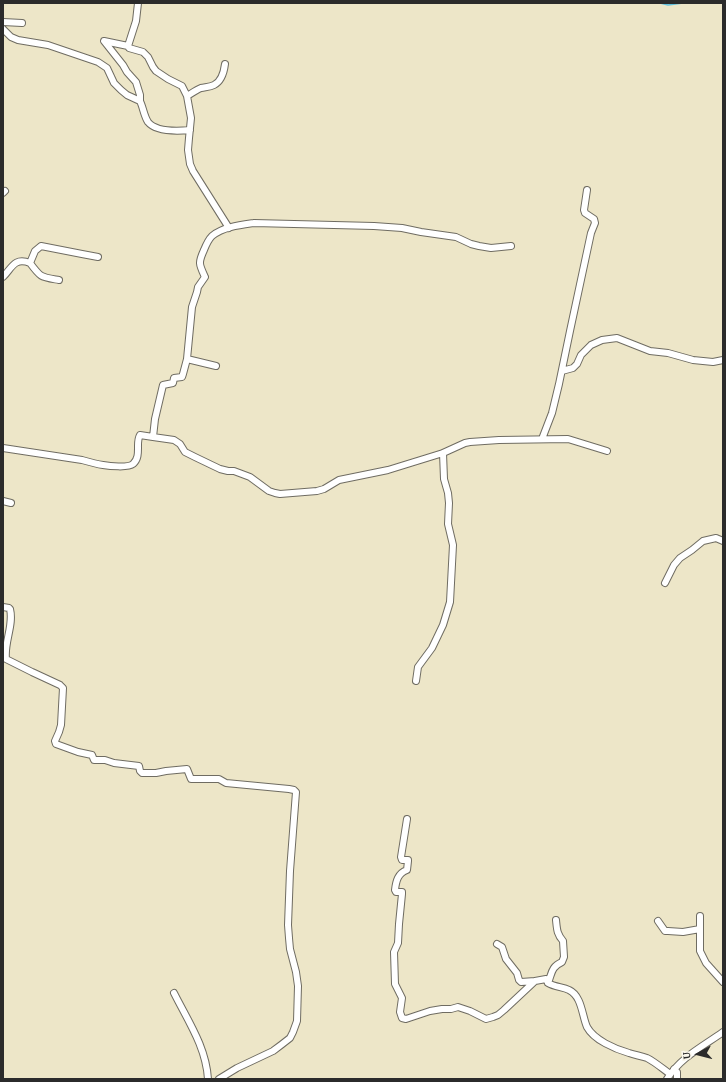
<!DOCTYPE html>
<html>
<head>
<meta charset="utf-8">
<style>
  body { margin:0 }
  #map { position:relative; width:726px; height:1082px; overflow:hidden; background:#ede6c8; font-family:"Gentium Book Plus",serif }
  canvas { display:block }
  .frame { position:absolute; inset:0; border:4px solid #2b2b2b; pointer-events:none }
  .north { position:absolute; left:678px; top:1034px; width:40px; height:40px; -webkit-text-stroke:3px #fbf7ec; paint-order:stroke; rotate:263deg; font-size:11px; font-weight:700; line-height:16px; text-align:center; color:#2b2b2b }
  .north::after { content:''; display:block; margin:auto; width:14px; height:18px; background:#2b2b2b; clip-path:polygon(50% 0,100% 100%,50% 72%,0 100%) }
</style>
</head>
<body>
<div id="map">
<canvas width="726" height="1082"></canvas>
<div class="frame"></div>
<div class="north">U</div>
</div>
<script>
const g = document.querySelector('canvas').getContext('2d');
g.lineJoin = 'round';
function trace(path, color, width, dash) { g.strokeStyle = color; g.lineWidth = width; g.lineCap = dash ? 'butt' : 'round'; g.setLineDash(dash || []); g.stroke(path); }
const stream = new Path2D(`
  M660,3L668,5L683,3`);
const minor = new Path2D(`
  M138,3L136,21L128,46L129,48L143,52L148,57L153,67L156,71L168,79L182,86L187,96L191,118L189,138L188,150L190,164L193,171L229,228
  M3,22L22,23
  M3,29L11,37L18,40L48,45L98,62L107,68L114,83L121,90L127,95L140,101C143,107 144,116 148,122C156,132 179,131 190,130
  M128,46L104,41L123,65L127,72L136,82L140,95V101
  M187,96C192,93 196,90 201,88C205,87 210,87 214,85C222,81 224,72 225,64
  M3,193L5,191
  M30,263L35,251L41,246L82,254L98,257
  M3,277C12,268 14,257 30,263C41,278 41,277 59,280
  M187,359L216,366
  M562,371L573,368L577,364L581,355L591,345L602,340L617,338L650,351L668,353L693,360L713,362L723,360
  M153,437L174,440L180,444L185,452L195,457L220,469L228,471H234L250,477L269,491L275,493L280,494L317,491L324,489L339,480L388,470L443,453L465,443L470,442L499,440L568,439L607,451
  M542,439L552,413L559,384L570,331L591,233L595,223L594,219L585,213L584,210L587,190
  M3,448C29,452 56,456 82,460C89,462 96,464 103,465C109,466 128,468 133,464C142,456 135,443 140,435L153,437L155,419L163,385L173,383L174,378L182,377L183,374L187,359L192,307L197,292L198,287L205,277C199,264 198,263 204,250C206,245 208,240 212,236C223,227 240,225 254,223L374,226L402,228L421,232L456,237L471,244L479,246L491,248L511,246
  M3,501L11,503
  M665,583L674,565L680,558L692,550L703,541L716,538L723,541
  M3,607L9,608L10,609C14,625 4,642 6,659L32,672L60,685L63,688L61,725L59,732L55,741L56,744L78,752L92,755L94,760H105L114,763L139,766L140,771L142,773H156L166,771L187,769L191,779H219L226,783L289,789L294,790L296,792L290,871L288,925L289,938L290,949L296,972L298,986L297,1021L293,1032L290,1038L281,1045L273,1051L237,1068L219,1079
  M416,681L418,667L432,648L443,625L450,602L453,545L448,524L449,503L448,493L444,479L443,453
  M407,819L401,857L402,860H408V861L407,870C398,873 396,881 395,890L396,892H402V894L399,924L398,943L394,952L395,984L402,998L400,1012L402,1018L406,1019L430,1011L442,1009H451L458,1007L470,1011L486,1019L493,1017L498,1015L504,1010L535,981L546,979L548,983C555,987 563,987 569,990C582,996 582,1016 587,1027C594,1040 615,1049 629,1053C635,1055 641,1056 647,1058C655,1062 663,1069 670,1074
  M700,916V951L706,963L723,982
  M658,921L665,931H668L683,932L700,929
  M497,944L502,947L506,959L517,973L519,980L521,982L535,981
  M548,983C552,973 551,967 562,962L564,957L563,941C557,934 557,930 556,920
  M174,993C188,1021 206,1047 208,1079
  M674,1069L677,1072V1079
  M667,1079C681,1057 702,1047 723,1032`);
trace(stream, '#5fc0dd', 1.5);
trace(minor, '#6f6c62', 8);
trace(minor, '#fff', 6);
</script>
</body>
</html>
